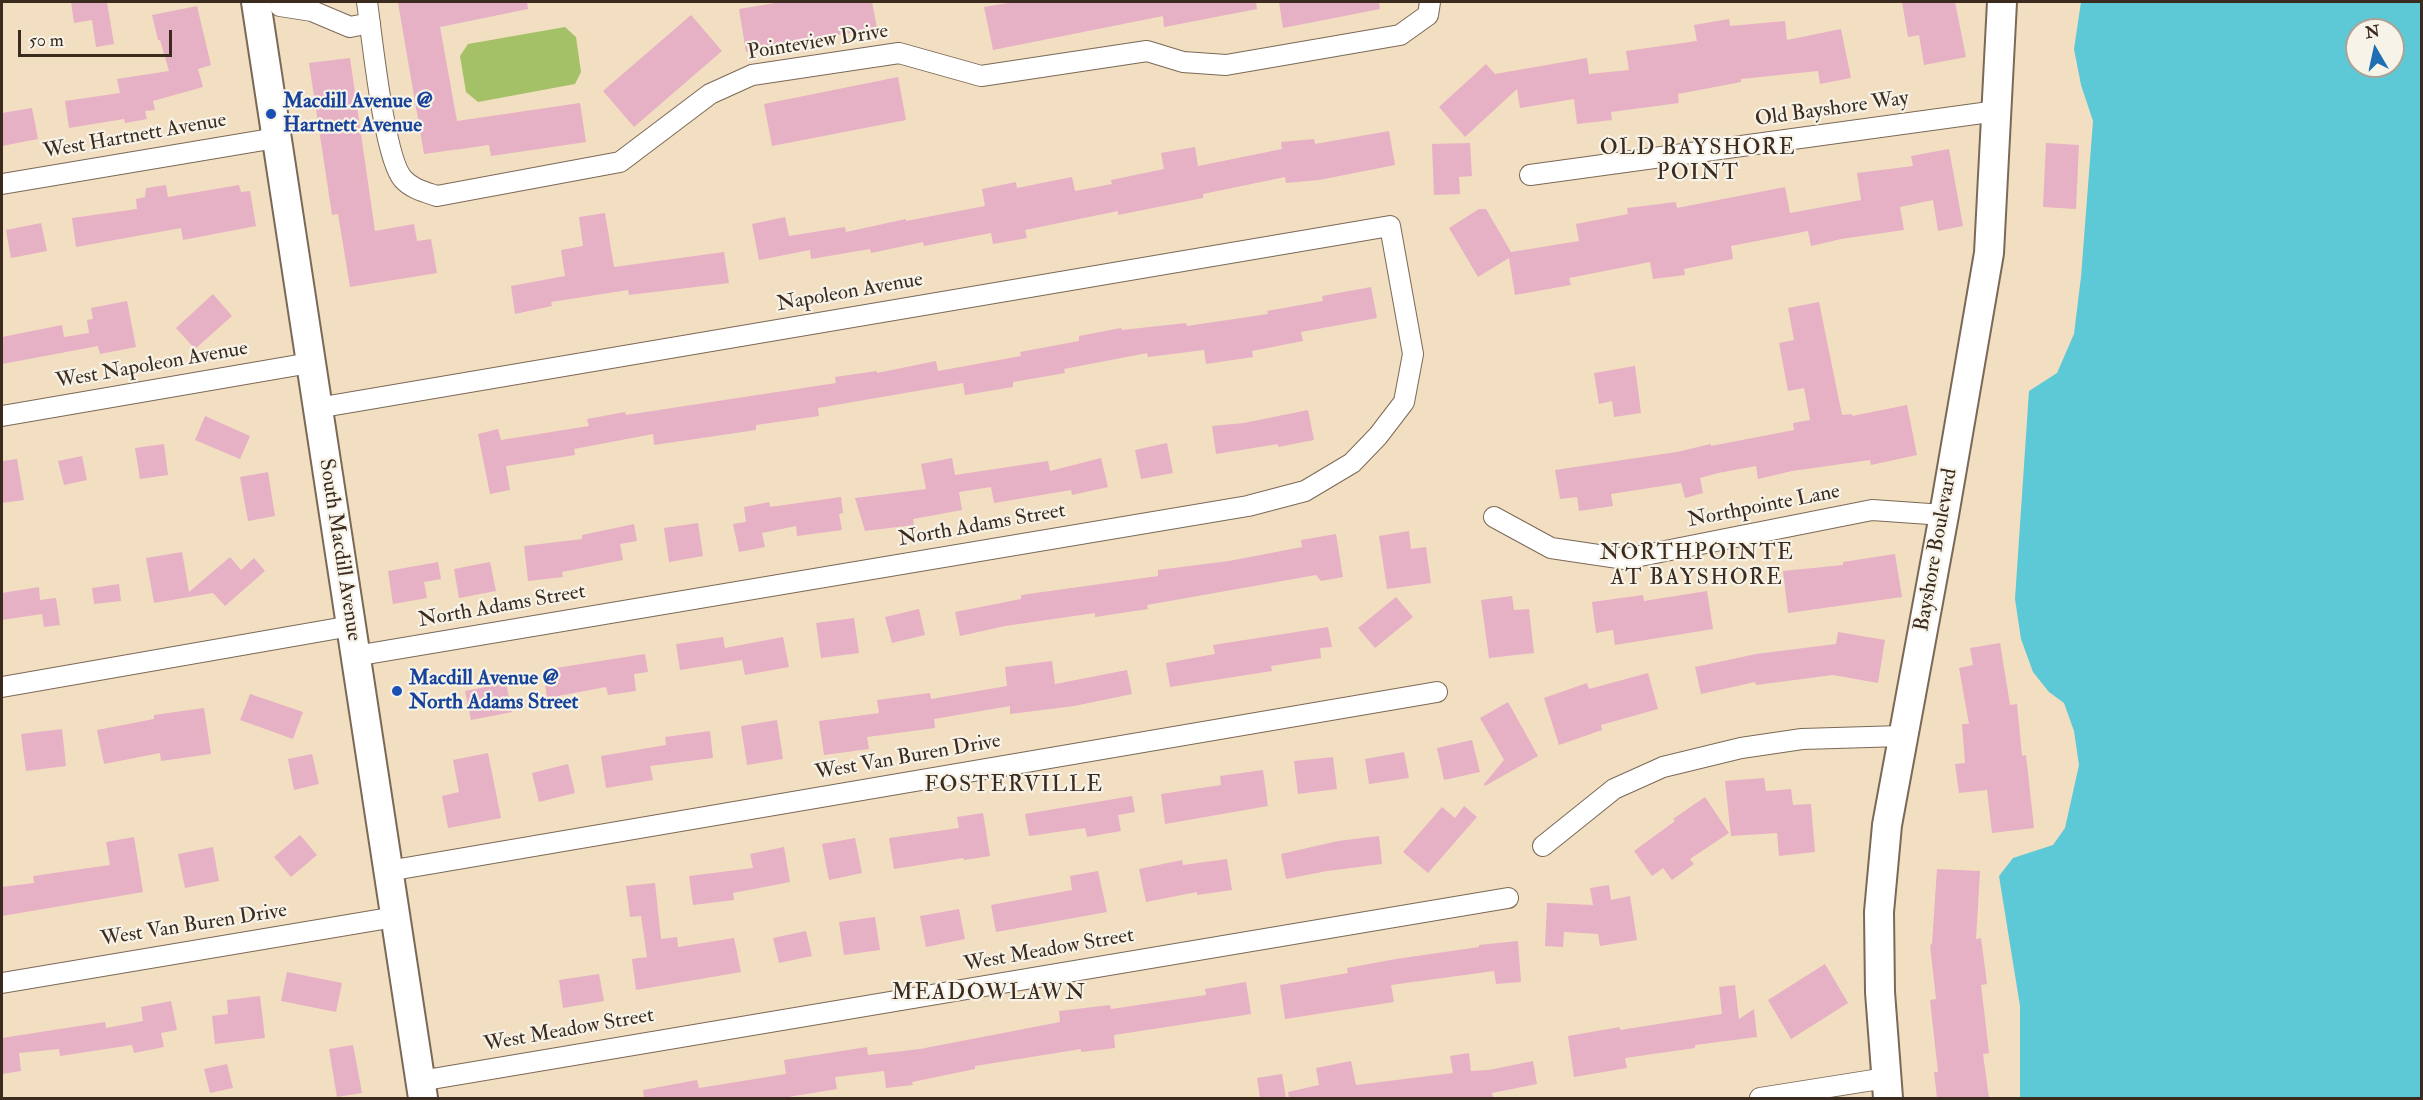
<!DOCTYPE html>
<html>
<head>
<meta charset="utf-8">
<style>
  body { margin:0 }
  #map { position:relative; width:2423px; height:1100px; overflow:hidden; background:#f2dec1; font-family:"IM FELL Double Pica",serif }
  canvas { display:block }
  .frame { position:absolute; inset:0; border:3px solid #3b2a1e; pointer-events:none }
  .north { position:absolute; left:2345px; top:18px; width:60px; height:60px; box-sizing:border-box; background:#f7f3e8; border:2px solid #aca397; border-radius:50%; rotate:351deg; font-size:16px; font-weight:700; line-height:24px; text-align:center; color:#3b2a1e }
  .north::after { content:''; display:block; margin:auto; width:21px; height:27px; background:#1f6fb2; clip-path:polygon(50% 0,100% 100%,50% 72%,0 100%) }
  .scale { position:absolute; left:18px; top:30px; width:154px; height:27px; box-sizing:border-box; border:3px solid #3b2a1e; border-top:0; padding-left:8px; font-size:18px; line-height:21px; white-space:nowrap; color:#3b2a1e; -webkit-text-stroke:4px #f7f3e8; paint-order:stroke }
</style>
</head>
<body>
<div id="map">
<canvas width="2423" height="1100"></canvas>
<div class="frame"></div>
<div class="north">N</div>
<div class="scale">50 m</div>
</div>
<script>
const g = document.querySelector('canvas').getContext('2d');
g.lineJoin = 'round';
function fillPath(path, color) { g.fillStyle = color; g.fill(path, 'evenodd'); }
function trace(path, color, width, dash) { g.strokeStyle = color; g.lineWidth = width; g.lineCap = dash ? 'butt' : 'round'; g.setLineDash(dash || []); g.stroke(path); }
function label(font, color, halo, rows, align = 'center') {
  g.font = font + ' "IM FELL Double Pica",serif'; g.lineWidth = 4.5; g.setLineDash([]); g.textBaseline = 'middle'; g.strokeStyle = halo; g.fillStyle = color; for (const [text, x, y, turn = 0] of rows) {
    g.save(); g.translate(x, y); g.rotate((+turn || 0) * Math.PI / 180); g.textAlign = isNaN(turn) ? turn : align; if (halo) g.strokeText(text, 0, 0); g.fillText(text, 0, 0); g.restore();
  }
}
const green = new Path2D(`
  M565,27L576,37L581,72L575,84L478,102L466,92L460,56L468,44Z`);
const water = new Path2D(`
  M2081,2H2421V1098H2020V1006L1999,876L2013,858L2053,845L2065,828L2079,765L2074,731L2064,703L2049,692L2033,672L2021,639L2015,599L2029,391L2057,373L2074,334L2081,277L2093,121L2081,85L2074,49ZM2357,30H2393V66H2357Z`);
const building = new Path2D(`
  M71,2H107L114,44L96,47L92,20L74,23Z
  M410,2H527L528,9L440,27L457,121L580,103L586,142L491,156L489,145L424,154L398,3Z
  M781,2H872L877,28L746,52L739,9Z
  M1014,2H1256L1257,9L1164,27L1163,16L993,50L984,7Z
  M1279,2H1379L1380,9L1283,28Z
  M1902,2H1955L1966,57L1924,65L1919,35L1908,37Z
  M197,6L211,65L198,69L203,87L153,101L155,110L145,111L147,119L125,123L124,119L69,128L65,101L120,93L117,79L169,71L160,40H158L152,15Z
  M691,15L722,51L634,127L603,91Z
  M1729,19L1730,26L1785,21L1787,40L1841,29L1851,78L1820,84L1818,71L1741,79V82L1678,94L1679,103L1611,112L1612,120L1577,124L1574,99L1520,108L1517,89L1465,137L1439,107L1486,64L1495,74L1587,58L1589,74L1629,70L1626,51L1697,41L1694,25Z
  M350,58L375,231L414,224L417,241L431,239L437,273L350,287L338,214L332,215L309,63Z
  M898,77L906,120L772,146L764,104Z
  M32,108L38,139L2,146V113Z
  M1389,131L1395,165L1319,180L1286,183L1285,177L1203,194V198L1118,215V211L1025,230L1027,238L993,244L991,233L924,246L923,242L871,253L870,249L811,259L810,250L759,260L752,224L785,217L789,236L845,227L846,232L906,219V221L985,206L982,189L1016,182L1017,188L1072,177L1075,191L1112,184L1111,180L1164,169L1161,153L1195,147L1198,166L1282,149L1281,142L1314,139L1315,144Z
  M1470,143L1472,176L1459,177L1460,194L1434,195L1432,144Z
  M2046,143L2079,145L2076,209L2043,207Z
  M1949,149L1963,226L1938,231L1933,200L1900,207L1904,230L1841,239L1811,246L1808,231L1731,246L1733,259L1684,269L1685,275L1653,279L1650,262L1569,278L1571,285L1515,295L1509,258L1478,277L1449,228L1479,209H1486L1511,252L1579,241L1576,224L1628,214L1627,208L1676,202L1677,208L1785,187L1790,213L1861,200L1857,173L1913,166L1911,156Z
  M166,185L168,197L239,185L241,192L250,191L256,226L183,240L181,228L76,247L72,218L137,209L136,199L145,197L146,188Z
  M605,213L614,267L724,252L729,283L629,295L628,290L551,302L552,306L515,314L511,286L565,276L561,250L583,246L579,217Z
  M41,223L47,251L11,258L6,230Z
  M1371,287L1377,318L1301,332L1303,341L1252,351L1253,357L1206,364L1204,350L1148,357L1147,353L1064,369L1065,373L1013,382V387L965,395L963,383L818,408L819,416L756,425V430L654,445L653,434L574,449L575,455L506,466L510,490L490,494L478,434L498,429L501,440L589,426L587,419L625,412L626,415L836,383L835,377L877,371V373L936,361L938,371L1021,356L1020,352L1079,341V336L1121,328L1122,330L1186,323L1187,326L1268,314L1267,311L1323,301L1322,296Z
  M213,294L232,316L195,349L176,328Z
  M127,301L136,347L100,354L98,346L2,364V337L62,325L64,337L89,333L87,320L93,319L91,308Z
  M1819,302L1842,415L1852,414V416L1907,405L1917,455L1871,465L1870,460L1792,471L1758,479L1756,466L1718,473L1700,478L1703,493L1685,498L1681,483L1611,494L1613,506L1579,511L1577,497L1560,499L1555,470L1677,452L1711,444V446L1794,430L1793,423L1810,420L1804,388L1788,391L1779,343L1794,340L1788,308Z
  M1635,366L1641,413L1614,417L1612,401L1599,404L1594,373Z
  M1308,410L1314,440L1278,447V444L1216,454L1212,426L1244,423Z
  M205,416L250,436L240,459L195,440Z
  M1167,443L1173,473L1141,479L1135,450Z
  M164,444L168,475L140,479L135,448Z
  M82,456L87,480L64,485L58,461Z
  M952,458L955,475L1048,461L1050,471L1101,458L1108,487L1072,495L1071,490L994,503L991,487L959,492L962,510L913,519L914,525L865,531L855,498L926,489L921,464Z
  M17,459L24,500L2,503V461Z
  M268,472L275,516L248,521L240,477Z
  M841,497L843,513L839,514L842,530L797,536L796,526L762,533L765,547L739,552L733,524L746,522L744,507L769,502L770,507Z
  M698,523L703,556L669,562L664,528Z
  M634,524L637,541L620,544L623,560L562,572L563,577L528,581L524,546L582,539V535Z
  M1409,531L1411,549L1426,547L1431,583L1387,589L1379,536Z
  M1336,534L1343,577L1321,581L1316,575L1147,605L1148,609L1095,617V613L1005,626L960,636L955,612L1021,599V595L1158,576V570L1229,561L1302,547L1301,540Z
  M182,552L189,592L230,557L241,570L254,558L265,571L225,606L213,593L154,603L146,558Z
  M1895,554L1902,597L1788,613L1783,571L1843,565V562Z
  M438,562L441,579L424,582L427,598L393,604L388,571Z
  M490,562L496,591L459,598L454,569Z
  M119,584L121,601L94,604L92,588Z
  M39,587L40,600L56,598L60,625L44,627L42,614L2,620V593Z
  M1707,591L1713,629L1615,645L1613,630L1596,633L1592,602L1643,595L1644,601Z
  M1512,596L1514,610L1529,609L1534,653L1489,658L1481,600Z
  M1396,597L1413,617L1375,648L1358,628Z
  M919,609L925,635L892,643L885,617Z
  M854,618L859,653L821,658L816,623Z
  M1328,627L1332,647L1320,648L1321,658L1271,666L1272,671L1170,687L1166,663L1215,654L1213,645Z
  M1838,632L1885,640L1878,683L1833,675L1756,685L1755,682L1701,694L1695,667L1756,654L1836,644Z
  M723,637L725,648L783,637L789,667L745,675L742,660L680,670L676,644Z
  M2000,643L2010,705L2017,704L2022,756L2026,755L2034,828L1992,833L1987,790L1959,793L1955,764L1965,763L1962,724H1969L1959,668L1973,665L1970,648Z
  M645,654L648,672L634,674L636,691L608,695L606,687L547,698L543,670Z
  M1052,661L1055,684L1127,670L1132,694L1074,706L1010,714V706L934,719L935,728L867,737L869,749L824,755L819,721L879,713L877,700L930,693L931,699L1007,686L1005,667Z
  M1648,673L1658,709L1601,725L1602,730L1559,745L1544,698L1587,683L1589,689Z
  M506,683L512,712L471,720L465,691Z
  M250,694L303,712L293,739L240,720Z
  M1508,702L1538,756L1485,786L1484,784L1504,760L1480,718Z
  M204,708L211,754L161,761L160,753L104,764L97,730L154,719V715Z
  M777,720L783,759L747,765L741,726Z
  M62,729L66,766L26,771L21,734Z
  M710,731L713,758L650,766L653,780L606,788L601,756L666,745L665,737Z
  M1472,740L1480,772L1444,780L1437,748Z
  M1404,752L1409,778L1369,784L1365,759Z
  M488,753L501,818L448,828L442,796L459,792L453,760Z
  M312,754L319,784L294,790L288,759Z
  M1333,757L1337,789L1298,794L1294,761Z
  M568,764L575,793L539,802L532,773Z
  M1263,770L1268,806L1165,824L1161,794L1221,785L1220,776Z
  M1764,778L1766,791L1791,789L1793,805L1811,804L1815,852L1779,856L1777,833L1731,836L1725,781Z
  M1132,796L1135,812L1118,815L1121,831L1087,837L1085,828L1029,836L1025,814Z
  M1705,797L1729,833L1690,859L1694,864L1672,880L1663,868L1652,876L1634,851L1675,821L1673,819Z
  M1464,806L1477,817L1428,873L1403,852L1442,807L1455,818Z
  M983,813L990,856L964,860L963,858L894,869L889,838L959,828L957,817Z
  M300,835L317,855L291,877L274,857Z
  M1379,836L1382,864L1327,871L1286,879L1281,854L1338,841Z
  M134,837L143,892L2,916V887L34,883L33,876L110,865L106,842Z
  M855,838L862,873L829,880L822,844Z
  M213,847L219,881L185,888L178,854Z
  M784,847L790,882L733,893L734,900L693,905L689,876L753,868L750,854Z
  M1227,859L1232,890L1197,895V892L1146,902L1139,869L1182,860L1183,865Z
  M1937,869L1980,871L1976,939L1981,938L1987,984L1981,985L1989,1053L1983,1054L1989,1098H1937L1934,1072H1938L1930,1000L1936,999L1930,945L1932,944Z
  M1098,871L1107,912L996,932L991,905L1072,890L1070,876Z
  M655,883L661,939L677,937L678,947L734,938L741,972L636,990L632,959L647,957L641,916L630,917L626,886Z
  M1609,885L1611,900L1630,896L1637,940L1600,946L1598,934L1564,932L1563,947L1545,946L1547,903L1593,905L1590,888Z
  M959,909L965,939L926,947L920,916Z
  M875,917L880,950L844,955L839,922Z
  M806,931L812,956L779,963L773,938Z
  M1518,941L1521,982L1496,984L1494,971L1391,985L1394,1002L1285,1019L1280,985L1348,973L1347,968L1396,959L1479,947V945Z
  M1825,964L1848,1003L1791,1039L1768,1000Z
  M287,972L342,983L336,1012L281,1001Z
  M599,974L604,1001L563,1008L559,980Z
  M1246,982L1251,1014L1114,1035L1115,1048L1081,1052V1049L975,1066V1069L912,1082L913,1085L886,1088L884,1071L835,1077L837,1089L782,1098H644L643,1090L697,1080L699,1088L786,1074L784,1060L867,1047L868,1055L920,1049L1060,1022L1059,1011L1110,1005L1111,1009L1206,995L1205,989Z
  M1735,985L1739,1019L1754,1009L1757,1037L1695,1045V1048L1625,1058L1627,1068L1574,1077L1568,1036L1620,1027V1030L1722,1014L1719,987Z
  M260,996L265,1038L215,1044L212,1016L228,1014L227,1000Z
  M171,1001L177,1030L161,1033L164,1047L134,1053L132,1045L60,1056L59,1049L19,1053L21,1071L2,1074V1038L105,1022L106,1028L143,1021L141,1007Z
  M353,1045L362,1093L337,1097L329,1049Z
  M1469,1053L1471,1071L1489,1070L1533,1061L1537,1084L1492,1093L1493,1098H1289L1288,1092L1319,1085L1316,1068L1351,1061L1356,1085L1453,1073L1450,1056Z
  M227,1064L233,1088L210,1093L204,1069Z
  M1282,1074L1286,1098H1260L1257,1078Z`);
const street = new Path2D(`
  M367,2C372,36 384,158 403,179C412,189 425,192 437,196L620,162L710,94L752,75L899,53L981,76L1147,51L1183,62L1226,65L1400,35L1428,15L1430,2
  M280,6L312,11L350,27L370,23
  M1530,175L1997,111
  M2,184L276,138
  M317,408L1390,226L1413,354L1404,402L1378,436L1352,463L1305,491L1248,506L355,656
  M2,416L310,363
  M1494,517L1551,548L1625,559L1872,510L1944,515
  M2,687L351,626
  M1543,846L1614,789L1663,767L1741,748L1802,739L1902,736
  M388,871L1437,692
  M2,983L395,917
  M420,1081L1508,898
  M1760,1098L1886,1078`);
const secondary = new Path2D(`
  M256,2L423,1098
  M1888,1098L1880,992L1879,912L1887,825L1944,515L1989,253L2002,2`);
const markers = [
  [271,114,6,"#1a4fb4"],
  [397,691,6,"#1a4fb4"]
];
const streetNames = [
  ["Pointeview Drive",818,43,-9],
  ["Old Bayshore Way",1832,110,-8],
  ["West Hartnett Avenue",135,137,-10],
  ["Napoleon Avenue",850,293,-10],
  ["West Napoleon Avenue",152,366,-10],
  ["Northpointe Lane",1764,507,-11],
  ["North Adams Street",982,526,-10],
  ["South Macdill Avenue",339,550,81],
  ["Bayshore Boulevard",1937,550,-80],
  ["North Adams Street",502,607,-10],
  ["West Van Buren Drive",908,758,-10],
  ["West Van Buren Drive",194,926,-9],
  ["West Meadow Street",1049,951,-10],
  ["West Meadow Street",569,1031,-10]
];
const transitNames = [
  ["Macdill Avenue @",283,102],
  ["Hartnett Avenue",283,126],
  ["Macdill Avenue @",409,679],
  ["North Adams Street",409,703]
];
const neighbourhoodNames = [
  ["OLD BAYSHORE",1698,149],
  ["POINT",1698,174],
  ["NORTHPOINTE",1697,554],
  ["AT BAYSHORE",1697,579],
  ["FOSTERVILLE",1014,786],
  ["MEADOWLAWN",989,994]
];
fillPath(green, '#a5c167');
fillPath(water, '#5dc8d6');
fillPath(building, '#e6b1c5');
trace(street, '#7b6957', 22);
trace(secondary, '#7b6957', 32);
trace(street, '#fff', 20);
trace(secondary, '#fff', 28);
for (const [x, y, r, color] of markers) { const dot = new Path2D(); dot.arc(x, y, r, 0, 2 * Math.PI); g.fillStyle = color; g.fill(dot); trace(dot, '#f7f3e8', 2); }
label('21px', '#3b2a1e', '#f7f3e8', streetNames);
label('bold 21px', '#164399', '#f7f3e8', transitNames, 'left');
g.letterSpacing = '1.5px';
label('22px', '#3b2a1e', '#f7f3e8', neighbourhoodNames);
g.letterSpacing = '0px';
</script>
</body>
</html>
